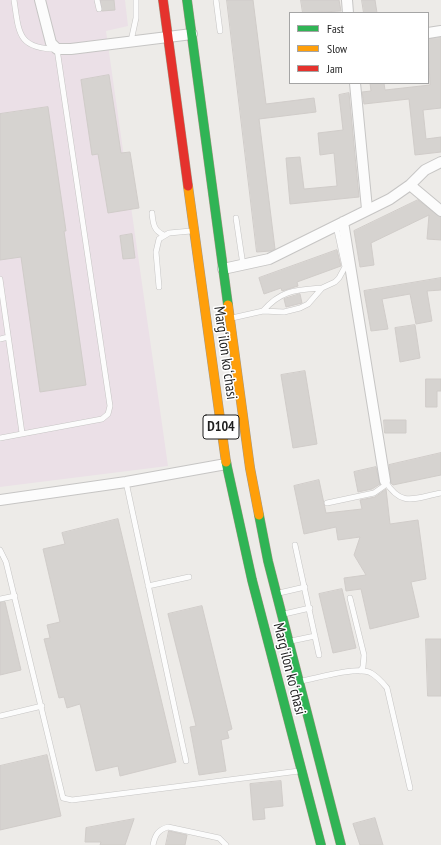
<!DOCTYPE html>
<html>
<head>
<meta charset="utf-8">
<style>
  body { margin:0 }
  #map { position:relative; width:441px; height:845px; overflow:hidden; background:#edebe8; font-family:"PT Sans Narrow",sans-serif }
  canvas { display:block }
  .legend { position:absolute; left:289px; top:12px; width:140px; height:72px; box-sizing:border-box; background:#fff; border:1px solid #a5a5a5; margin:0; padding:5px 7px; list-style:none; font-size:12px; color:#1f1f1f }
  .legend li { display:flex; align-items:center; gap:8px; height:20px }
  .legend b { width:20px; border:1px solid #a5a5a5 }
</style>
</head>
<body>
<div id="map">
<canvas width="441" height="845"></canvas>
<ul class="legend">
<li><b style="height:5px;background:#30b455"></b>Fast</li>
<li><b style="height:5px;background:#ff9f0a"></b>Slow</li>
<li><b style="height:5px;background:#e5322d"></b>Jam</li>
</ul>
</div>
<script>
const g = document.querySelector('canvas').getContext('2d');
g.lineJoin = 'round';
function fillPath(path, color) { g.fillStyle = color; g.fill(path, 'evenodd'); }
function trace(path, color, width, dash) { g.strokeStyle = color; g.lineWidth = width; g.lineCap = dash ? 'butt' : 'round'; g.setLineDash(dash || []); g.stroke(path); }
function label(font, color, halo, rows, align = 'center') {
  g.font = font + ' "PT Sans Narrow",sans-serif'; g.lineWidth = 3; g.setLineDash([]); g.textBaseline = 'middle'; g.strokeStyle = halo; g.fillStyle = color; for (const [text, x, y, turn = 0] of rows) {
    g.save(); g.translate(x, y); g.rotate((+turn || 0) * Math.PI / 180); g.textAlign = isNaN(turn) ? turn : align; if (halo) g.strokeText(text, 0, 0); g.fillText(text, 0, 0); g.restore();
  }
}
const industrial = new Path2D(`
  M0,0H125L128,26L106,31L168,466L0,487Z`);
const building = new Path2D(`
  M101,0H114L115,10L102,11Z
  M227,0H253L266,104L314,98L316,112L259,119L275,249L271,251L257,252Z
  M301,0H339L341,11L303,13Z
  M362,0H375L377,13H364Z
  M441,38V108L423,110L426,139L441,137V152L415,155L409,99L364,104L362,92L371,91L370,83H384L385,90L430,85L428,39Z
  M109,75L121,153L130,152L139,208L108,213L98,154L92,155L81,80Z
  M349,93L359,197L290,204L286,158L300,157L304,189L337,186L334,153L320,155L318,133L343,130L339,95Z
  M48,107L66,231H64L86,385L40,392L21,257L0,260V114Z
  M418,200L441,217V240L427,239L429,215L371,243L374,265L360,267L354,231Z
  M132,234L135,258L123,259L120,236Z
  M337,250L341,266L297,282L298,286L282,291L281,288L264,294L259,278Z
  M441,278V290L427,291L432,321L416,324L410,294L382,299L388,329L371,331L364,291Z
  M300,294L302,303L286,307L284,299Z
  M415,325L420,358L400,362L395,328Z
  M305,371L317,444L293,448L281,375Z
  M426,379H441V391H437V407H426Z
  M384,420H406V433H385Z
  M441,453V475L393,485L391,483L389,465Z
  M376,467L380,484L372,489L358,492L354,472Z
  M319,480L326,513L362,509L360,500L375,497L386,489L390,524L418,520L426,579L411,582L419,617L370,629L361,589L346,591L344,578L366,575L354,555L360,537L338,540L336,527L304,534L294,486Z
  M118,519L176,762L120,776L118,766L96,771L80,704L67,708L64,697L59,698L44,639L50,638L47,625L60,622L43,549L65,544L62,533Z
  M342,589L356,648L333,653L319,594Z
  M5,602L21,670L0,675V603Z
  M202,606L232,729L227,731L229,738L221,740L226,771L199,775L190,727L196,726L168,614Z
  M426,639H441V696H428Z
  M47,755L61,816L0,830V766Z
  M281,781L283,806L264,808L265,819L253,820L250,784Z
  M375,818L383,845H360L353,824Z
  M134,819L125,845H100L101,842H85L86,828Z
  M169,831L187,835L185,845H166Z`);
const lane = new Path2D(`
  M97,0L99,9
  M216,0L220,31
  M131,41L136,18V0
  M152,213C153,224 154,231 164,235
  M236,218L243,265
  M0,279L22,433
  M159,287L156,252L159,239L169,233L191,231
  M263,311C281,290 295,290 322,288
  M232,318L263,311L284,312L300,308L308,304L322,288L335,282L339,278L345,267L336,226
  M0,339L8,337
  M0,438L102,419L108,414L110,406L57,49C17,49 19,32 14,0
  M385,481C402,508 414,498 441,493
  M126,482L186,761
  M327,503L374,493L384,486L385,481
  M295,545L319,655
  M0,550L6,562L63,798L72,800L299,771
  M148,586L189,577
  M279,593L305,587
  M350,598L364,655L363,667L360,671
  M0,599L15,596
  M284,614L310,608
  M291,641L315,636
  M301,681C318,678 356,666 371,673C378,677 382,682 387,688L410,788
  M0,716L42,706
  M153,845C155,835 158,830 168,827L219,838L226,845`);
const street = new Path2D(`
  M40,0L51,43L57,49H71L192,34
  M347,0L348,13
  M428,33L441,31
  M355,83L367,209
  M410,185L441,211
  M343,222L385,481
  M223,269L269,259L390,199L410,185L425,170L441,162
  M0,500L126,482L226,464`);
const fast = new Path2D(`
  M187,0L228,305
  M226,462L252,580L321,845
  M259,515L268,561L341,845`);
const slow = new Path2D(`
  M188,186L226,462
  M228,305L250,468L259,515`);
const jam = new Path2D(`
  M163,0L188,186`);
const shields = [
  [221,427,36]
];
const shieldNames = [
  ["D104",221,427]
];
const streetNames = [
  ["Margʻilon koʻchasi",225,353,82],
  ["Margʻilon koʻchasi",289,669,76]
];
fillPath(industrial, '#ebe0e7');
fillPath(building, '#d6d3d0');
trace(building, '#d0ccc9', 1);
trace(lane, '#c6c5c4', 6);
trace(street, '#c6c5c4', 12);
trace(fast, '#a49784', 10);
trace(slow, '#a49784', 10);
trace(jam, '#a49784', 10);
trace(lane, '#fcfcfc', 5);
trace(street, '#fcfcfc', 10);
trace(fast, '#30b455', 9);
trace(slow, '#ff9f0a', 9);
trace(jam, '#e5322d', 9);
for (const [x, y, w] of shields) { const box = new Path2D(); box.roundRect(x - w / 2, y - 12, w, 24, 3); g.fillStyle = '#fff'; g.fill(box); trace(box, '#1f1f1f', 1); }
label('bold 14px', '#1f1f1f', null, shieldNames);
label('15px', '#1f1f1f', '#fff', streetNames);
</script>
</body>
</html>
